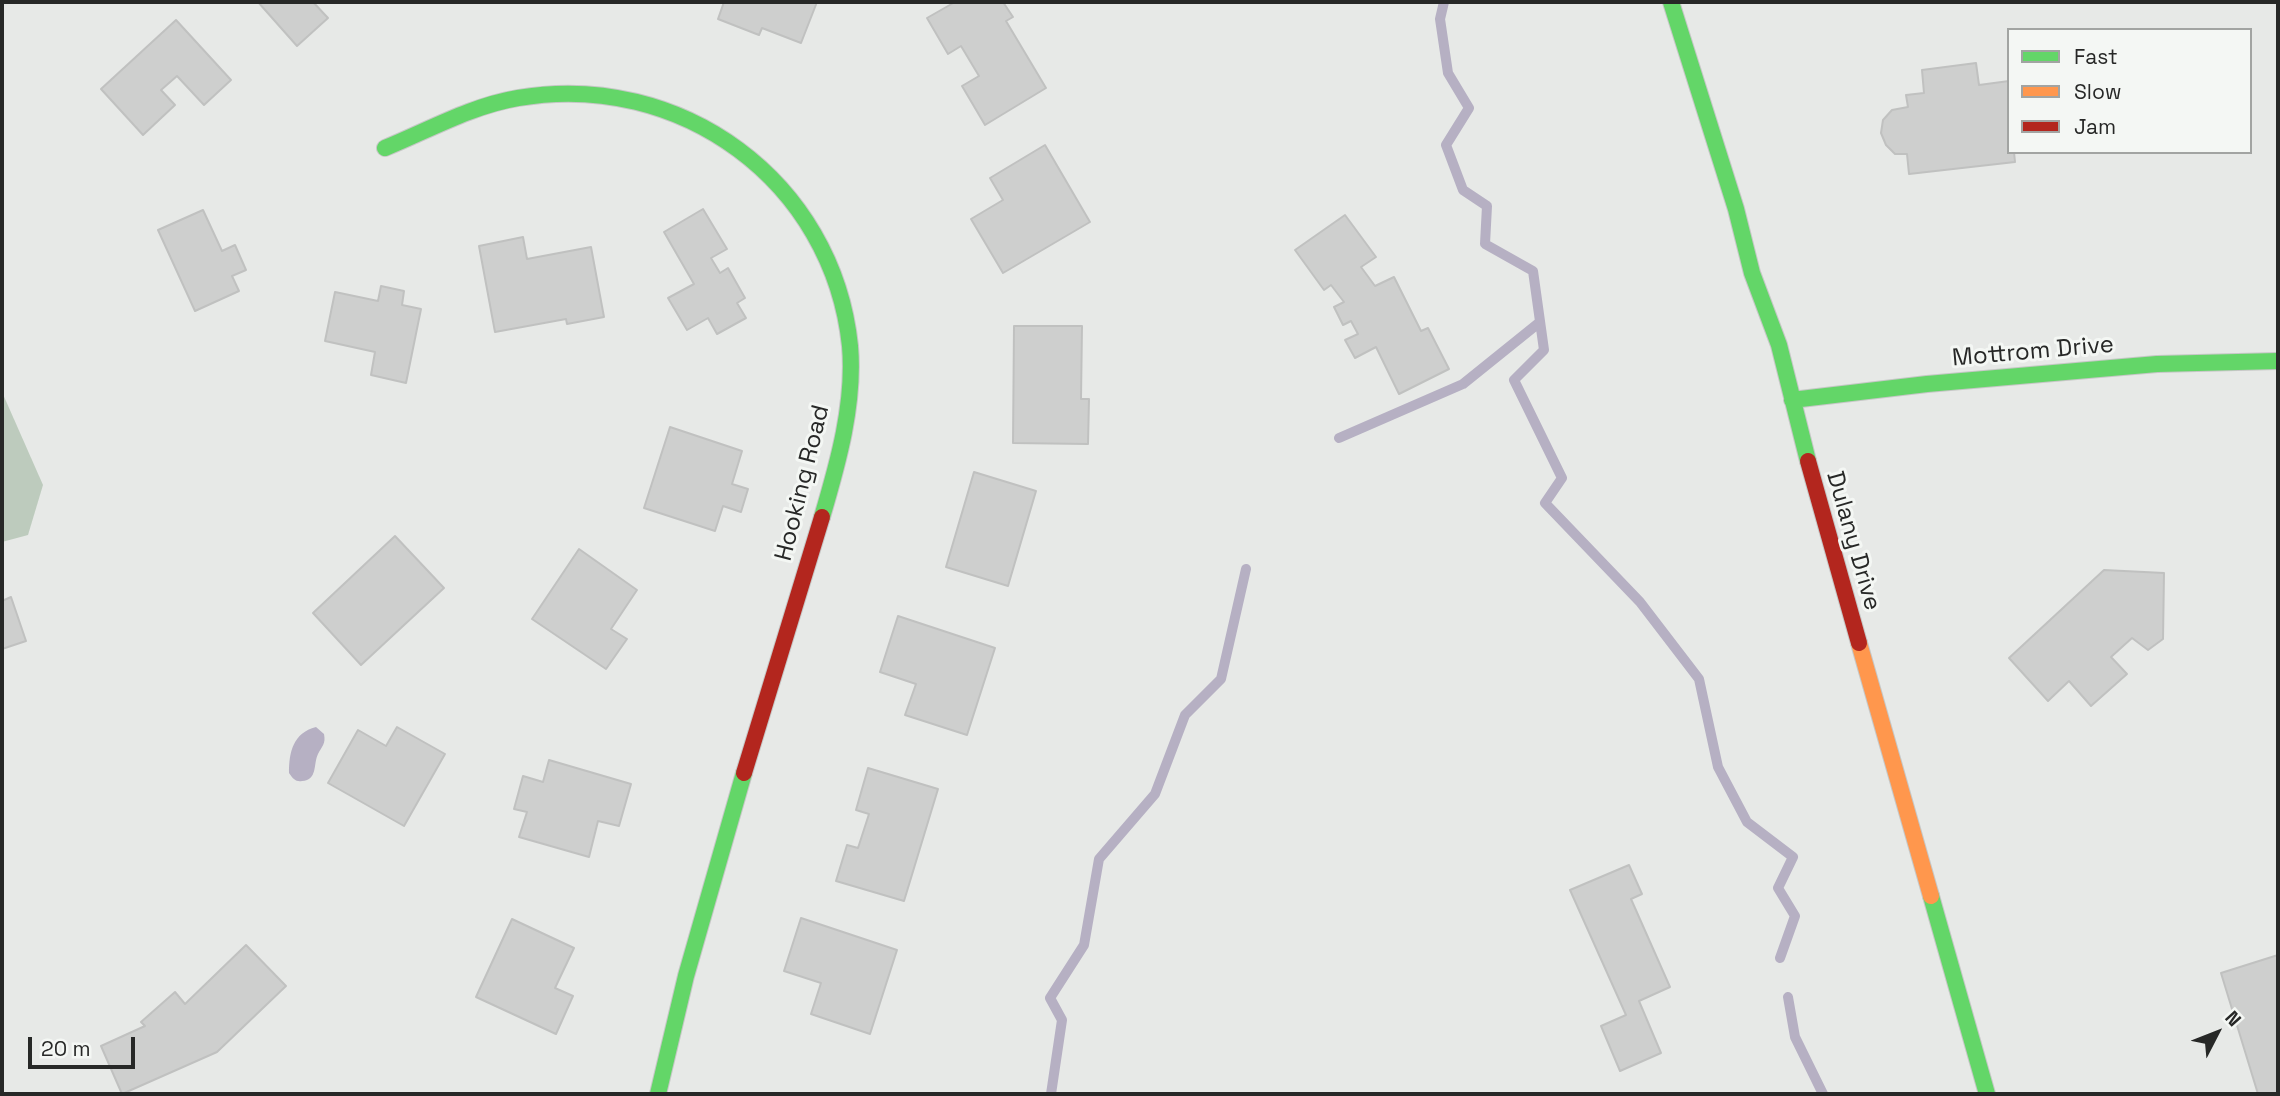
<!DOCTYPE html>
<html>
<head>
<meta charset="utf-8">
<style>
  body { margin:0 }
  #map { position:relative; width:2280px; height:1096px; overflow:hidden; background:#e7e9e7; font-family:"Space Grotesk",sans-serif }
  canvas { display:block }
  .frame { position:absolute; inset:0; border:4px solid #272827; pointer-events:none }
  .legend { position:absolute; left:2007px; top:28px; width:245px; height:126px; box-sizing:border-box; background:#f4f7f4; border:2px solid #a2a4a2; margin:0; padding:9px 12px; list-style:none; font-size:21px; color:#272827 }
  .legend li { display:flex; align-items:center; gap:14px; height:35px }
  .legend b { width:35px; border:2px solid #a2a4a2 }
  .north { position:absolute; left:2182px; top:998px; width:70px; height:70px; -webkit-text-stroke:5px #f4f7f4; paint-order:stroke; rotate:48deg; font-size:19px; font-weight:700; line-height:28px; text-align:center; color:#272827 }
  .north::after { content:''; display:block; margin:auto; width:24px; height:32px; background:#272827; clip-path:polygon(50% 0,100% 100%,50% 72%,0 100%) }
  .scale { position:absolute; left:28px; top:1037px; width:107px; height:32px; box-sizing:border-box; border:4px solid #272827; border-top:0; padding-left:9px; font-size:21px; line-height:24px; white-space:nowrap; color:#272827; -webkit-text-stroke:5px #f4f7f4; paint-order:stroke }
</style>
</head>
<body>
<div id="map">
<canvas width="2280" height="1096"></canvas>
<div class="frame"></div>
<ul class="legend">
<li><b style="height:9px;background:#63d668"></b>Fast</li>
<li><b style="height:9px;background:#ff974d"></b>Slow</li>
<li><b style="height:9px;background:#b3261e"></b>Jam</li>
</ul>
<div class="north">N</div>
<div class="scale">20 m</div>
</div>
<script>
const g = document.querySelector('canvas').getContext('2d');
g.lineJoin = 'round';
function fillPath(path, color) { g.fillStyle = color; g.fill(path, 'evenodd'); }
function trace(path, color, width, dash) { g.strokeStyle = color; g.lineWidth = width; g.lineCap = dash ? 'butt' : 'round'; g.setLineDash(dash || []); g.stroke(path); }
function label(font, color, halo, rows, align = 'center') {
  g.font = font + ' "Space Grotesk",sans-serif'; g.lineWidth = 6; g.setLineDash([]); g.textBaseline = 'middle'; g.strokeStyle = halo; g.fillStyle = color; for (const [text, x, y, turn = 0] of rows) {
    g.save(); g.translate(x, y); g.rotate((+turn || 0) * Math.PI / 180); g.textAlign = isNaN(turn) ? turn : align; if (halo) g.strokeText(text, 0, 0); g.fillText(text, 0, 0); g.restore();
  }
}
const forest = new Path2D(`
  M2,392L43,485L28,535L2,542Z`);
const water = new Path2D(`
  M316,727L324,734C326,744 322,746 318,754C313,764 318,780 302,781C296,782 293,779 289,773C289,752 293,733 316,727Z`);
const stream = new Path2D(`
  M1444,2L1440,19L1448,73L1469,108L1446,145L1463,190L1487,206L1485,244L1533,271L1544,350L1514,380L1562,478L1545,503L1640,602L1699,679L1718,767L1747,822L1793,857L1778,888L1795,916L1780,958
  M1339,438L1463,384L1540,322
  M1788,997L1795,1037L1823,1094
  M1051,1094L1062,1020L1050,998L1084,945L1099,859L1155,794L1185,715L1221,679L1246,569`);
const building = new Path2D(`
  M258,2H313L328,18L297,46Z
  M724,2H817L801,43L762,28L759,35L718,19Z
  M955,2H1003L1013,17L1006,21L1046,88L985,125L962,86L979,76L961,46L948,54L927,18Z
  M176,20L231,80L204,105L177,76L161,90L175,105L143,135L101,89Z
  M1976,63L1979,85L2009,81V152H2014L2015,162L1909,174L1907,154H1895L1886,145L1881,133L1883,120L1892,110L1908,107L1906,95L1924,93L1922,70Z
  M1045,145L1090,222L1003,273L971,219L1003,200L990,178Z
  M703,209L727,249L711,258L720,273L728,268L745,298L737,303L746,318L717,334L708,318L687,330L668,298L694,284L664,232Z
  M203,210L222,251L235,245L246,270L232,276L239,291L195,311L158,230Z
  M1345,215L1376,257L1361,267L1375,286L1394,277L1421,331L1428,328L1449,369L1399,394L1376,347L1355,358L1345,340L1358,334L1351,321L1343,325L1334,307L1344,302L1331,285L1324,290L1295,250Z
  M523,237L527,259L591,247L604,317L567,324L566,319L495,332L479,246Z
  M381,286L404,291L402,305L421,309L406,383L371,375L375,352L325,341L335,292L378,301Z
  M1014,326H1082L1081,399H1089L1088,444L1013,443Z
  M670,427L742,451L732,484L748,489L741,512L723,506L715,531L644,508Z
  M974,472L1036,491L1008,586L946,567Z
  M395,536L444,588L361,665L313,613Z
  M579,549L637,590L611,629L627,639L606,669L532,619Z
  M2104,570L2164,573L2163,639L2148,650L2132,638L2111,657L2127,674L2091,706L2069,681L2048,701L2009,658Z
  M11,597L26,641L2,649V601Z
  M898,616L995,648L967,735L905,715L916,684L880,672Z
  M397,727L445,754L404,826L328,783L358,730L386,746Z
  M549,760L631,784L619,826L598,821L589,857L519,837L527,812L514,809L523,776L543,782Z
  M868,768L938,789L904,901L836,881L847,845L858,848L869,814L856,810Z
  M1629,865L1642,894L1631,899L1670,987L1639,1001L1661,1053L1620,1071L1601,1026L1626,1015L1570,890Z
  M801,918L897,950L870,1034L811,1014L821,983L784,971Z
  M512,919L574,948L555,988L573,996L556,1034L476,997Z
  M246,945L286,986L217,1052L122,1094L101,1046L145,1026L141,1022L175,992L185,1004Z
  M2278,955V1094H2258L2221,973Z`);
const fast = new Path2D(`
  M1671,2L1736,209L1752,273L1779,345L1808,461
  M385,148C429,130 471,106 518,98C680,70 833,181 850,346C855,403 838,463 822,517
  M1792,400L1927,384L2157,364L2278,361
  M1931,896L1987,1094
  M658,1094L686,976L744,773`);
const slow = new Path2D(`
  M1859,643L1931,896`);
const jam = new Path2D(`
  M1808,461L1859,643
  M744,773L822,517`);
const streetNames = [
  ["Mottrom Drive",2033,352,-5],
  ["Hooking Road",803,483,-76],
  ["Dulany Drive",1853,541,74]
];
fillPath(forest, '#bdcbbd');
fillPath(water, '#b6b0c3');
trace(stream, '#b6b0c3', 10);
fillPath(building, '#cecfce');
trace(building, '#c0c1c0', 2);
trace(fast, '#c6c7c6', 18);
trace(slow, '#c6c7c6', 18);
trace(jam, '#c6c7c6', 18);
trace(fast, '#63d668', 16);
trace(slow, '#ff974d', 16);
trace(jam, '#b3261e', 16);
label('24px', '#272827', '#f4f7f4', streetNames);
</script>
</body>
</html>
